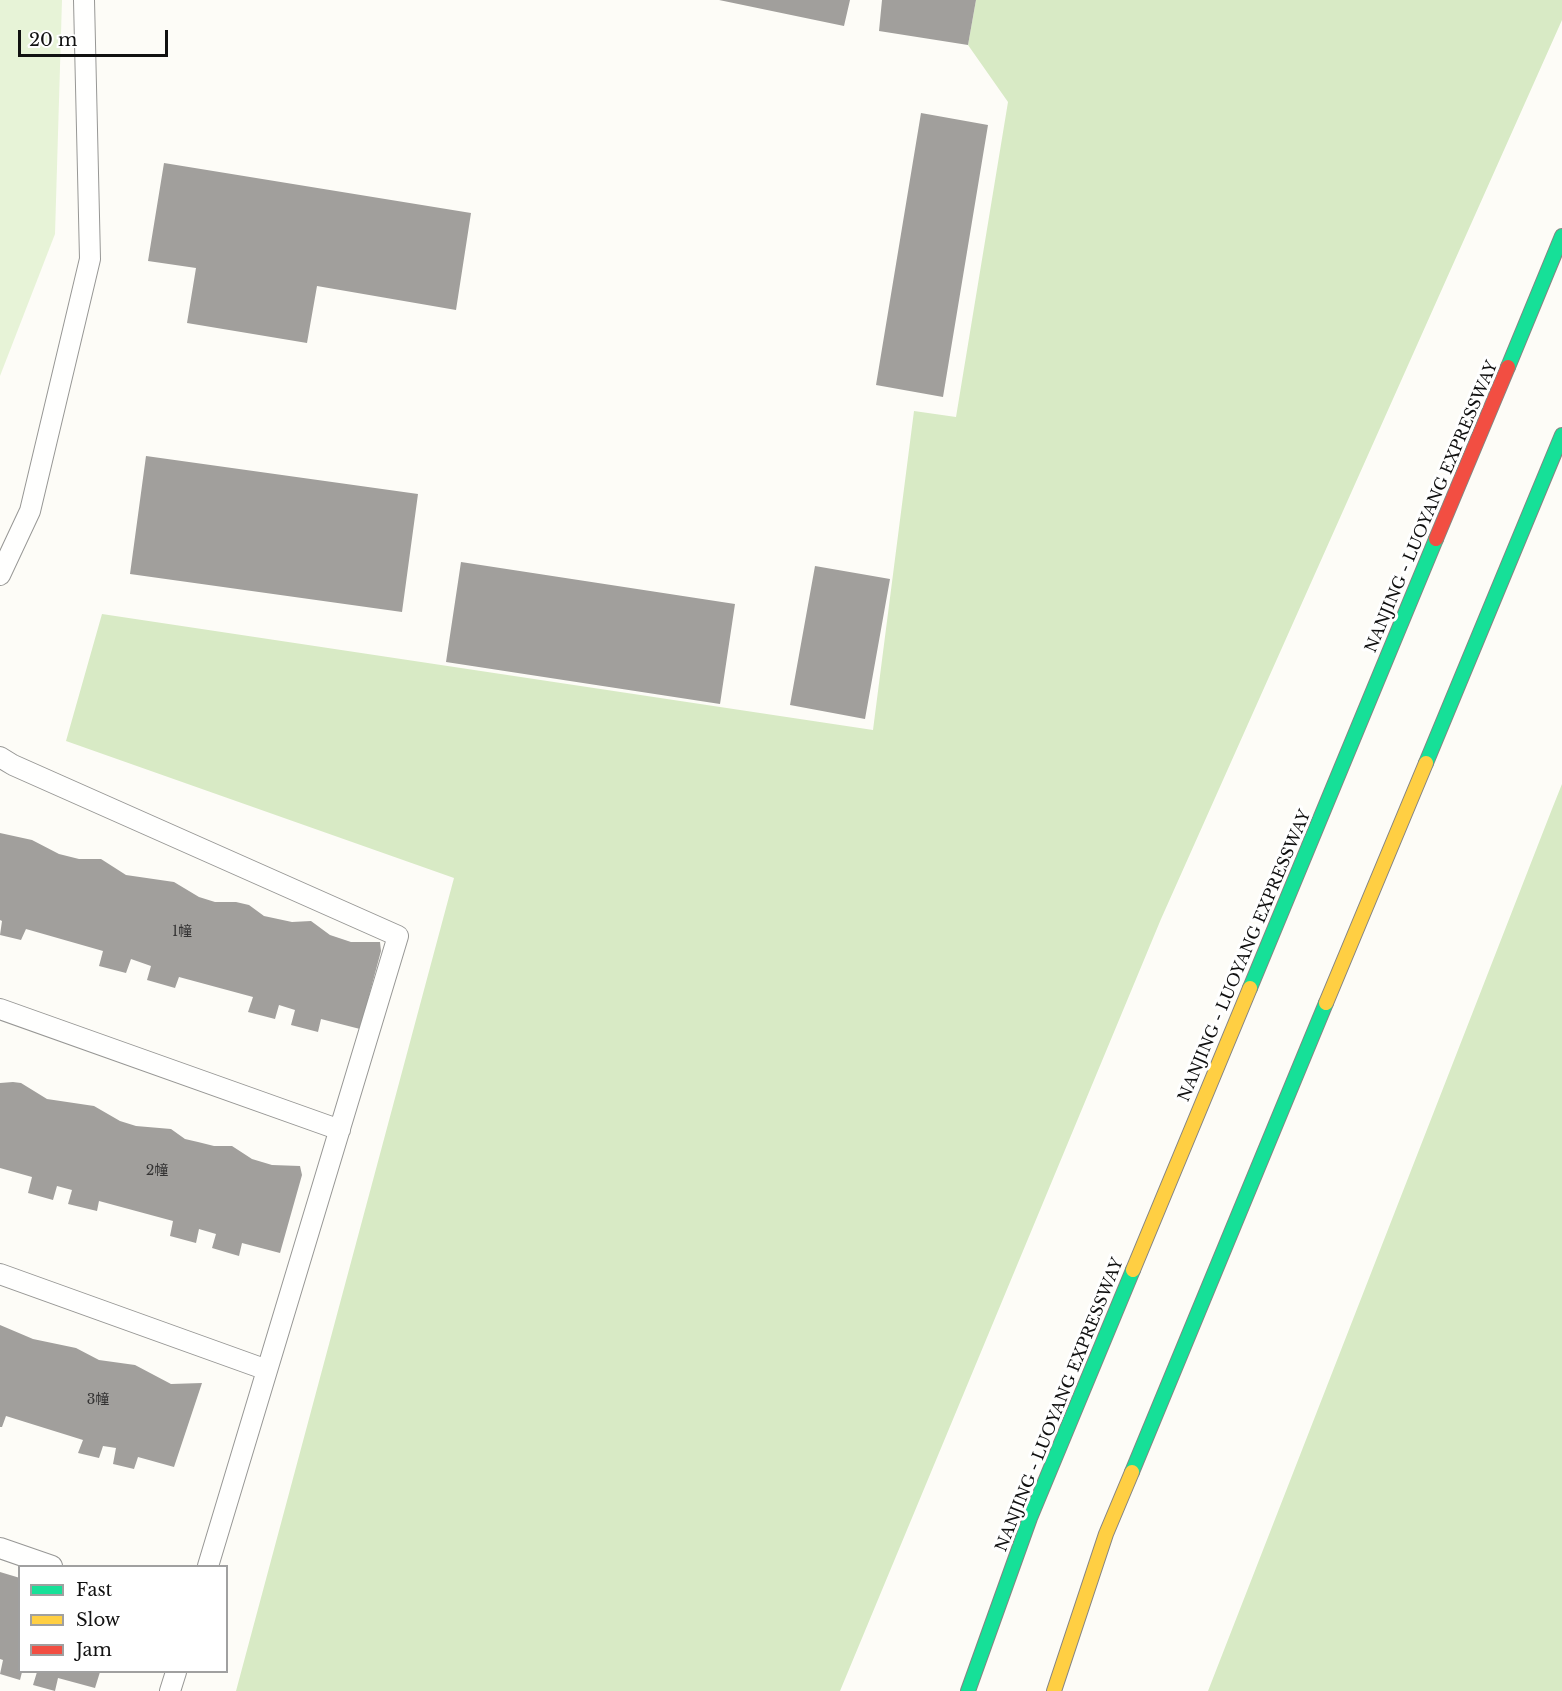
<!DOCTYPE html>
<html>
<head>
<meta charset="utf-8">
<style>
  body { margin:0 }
  #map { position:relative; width:1562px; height:1691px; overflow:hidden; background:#fdfcf7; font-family:"Libre Baskerville",serif }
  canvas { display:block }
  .legend { position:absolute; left:18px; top:1565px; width:210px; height:108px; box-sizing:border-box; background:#fff; border:2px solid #a0a0a0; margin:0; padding:8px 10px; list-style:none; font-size:18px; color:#111 }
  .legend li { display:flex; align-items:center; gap:12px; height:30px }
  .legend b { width:30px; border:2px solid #a0a0a0 }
  .scale { position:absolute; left:18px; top:30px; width:150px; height:27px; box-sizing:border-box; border:3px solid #111; border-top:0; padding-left:8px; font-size:18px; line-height:21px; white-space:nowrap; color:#111; -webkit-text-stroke:4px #fff; paint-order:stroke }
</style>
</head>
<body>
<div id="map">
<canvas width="1562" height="1691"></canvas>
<ul class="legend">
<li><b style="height:8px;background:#16e098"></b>Fast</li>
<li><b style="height:8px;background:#ffcf43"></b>Slow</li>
<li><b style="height:8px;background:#f24e42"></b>Jam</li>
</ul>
<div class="scale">20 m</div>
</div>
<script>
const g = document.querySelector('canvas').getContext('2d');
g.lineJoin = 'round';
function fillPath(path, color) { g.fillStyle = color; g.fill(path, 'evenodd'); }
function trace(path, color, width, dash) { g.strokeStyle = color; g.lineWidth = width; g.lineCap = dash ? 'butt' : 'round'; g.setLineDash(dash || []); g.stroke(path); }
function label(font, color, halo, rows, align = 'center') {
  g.font = font + ' "Libre Baskerville","Noto Sans SC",serif'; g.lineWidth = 6; g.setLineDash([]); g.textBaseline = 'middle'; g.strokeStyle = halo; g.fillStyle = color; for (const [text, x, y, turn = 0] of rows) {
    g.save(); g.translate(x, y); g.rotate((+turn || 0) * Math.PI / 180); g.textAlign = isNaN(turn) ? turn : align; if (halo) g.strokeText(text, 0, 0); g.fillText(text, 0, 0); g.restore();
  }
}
const green = new Path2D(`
  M0,0H62L55,234L0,376Z`);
const forest = new Path2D(`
  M976,0H1562V20L1161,919L840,1691H236L454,878L66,741L102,614L873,730L914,411L956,417L1008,102L968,45Z
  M1562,784V1691H1208L1552,809Z`);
const building = new Path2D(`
  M719,0H850L844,26Z
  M882,0H976L968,45L879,31Z
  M921,113L988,125L943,397L876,385Z
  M164,163L471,213L456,310L317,286L307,343L187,323L196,268L148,261Z
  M146,456L418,494L402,612L130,574Z
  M461,562L735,604L720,704L446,662Z
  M815,566L890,579L865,719L790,705Z
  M0,833L32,840L59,854L79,859H101L126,875L174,882L199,897L215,902H236L249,905L264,916L292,922L311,921L330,935L351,942H380L381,951L360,1029L321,1019L318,1032L291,1025L295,1010L279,1005L275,1019L248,1012L253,997L179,977L175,988L147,980L151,966L131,959L126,973L99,966L103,951L26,929L21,940L0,935L2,921L0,920Z
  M13,1082L21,1083L47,1099L94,1106L120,1121L136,1126L171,1129L185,1139L198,1142L214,1146H232L252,1159L272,1165L300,1166L302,1175L280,1253L242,1243L239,1256L212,1248L216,1234L199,1229L196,1243L170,1236L173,1221L99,1201L97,1211L68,1204L72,1190L57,1186L53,1200L28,1193L32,1177L0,1168V1083Z
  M0,1325L33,1339L76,1348L99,1360L135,1365L171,1384L202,1383L174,1467L138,1457L134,1469L113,1464L116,1448L103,1446L99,1458L78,1453L83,1440L6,1416L2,1427H0Z
  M0,1572L20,1578V1672H22L20,1680L0,1674L3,1660L0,1659Z
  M37,1672H100L95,1688L58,1678L55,1691L33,1685Z`);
const lane = new Path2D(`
  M0,575L30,511L90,259L84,0
  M0,757L13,765L398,936L208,1566
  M0,1009L340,1130
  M0,1274L267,1370
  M0,1548L52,1566
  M170,1691L176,1672`);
const fast = new Path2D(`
  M1508,367L1562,236
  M1426,763L1562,435
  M1250,988L1436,539
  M1132,1472L1326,1003
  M968,1691L1030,1518L1133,1270`);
const slow = new Path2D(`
  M1326,1003L1426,763
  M1133,1270L1250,988
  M1054,1691L1106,1534L1132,1472`);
const jam = new Path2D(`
  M1436,539L1508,367`);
const numberNames = [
  ["1幢",182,932],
  ["2幢",157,1171],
  ["3幢",98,1400]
];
const streetNames = [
  ["NANJING - LUOYANG EXPRESSWAY",1432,507,-67],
  ["NANJING - LUOYANG EXPRESSWAY",1245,956,-67],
  ["NANJING - LUOYANG EXPRESSWAY",1060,1405,-68]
];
fillPath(green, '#e7f3d7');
fillPath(forest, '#d8eac5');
fillPath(building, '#a19f9c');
trace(lane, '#979795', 22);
trace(fast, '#858482', 16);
trace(slow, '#858482', 16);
trace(jam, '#858482', 16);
trace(lane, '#fffffe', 20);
trace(fast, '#16e098', 14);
trace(slow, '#ffcf43', 14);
trace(jam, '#f24e42', 14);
label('14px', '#353434', null, numberNames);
label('16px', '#111', '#fff', streetNames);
</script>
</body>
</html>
